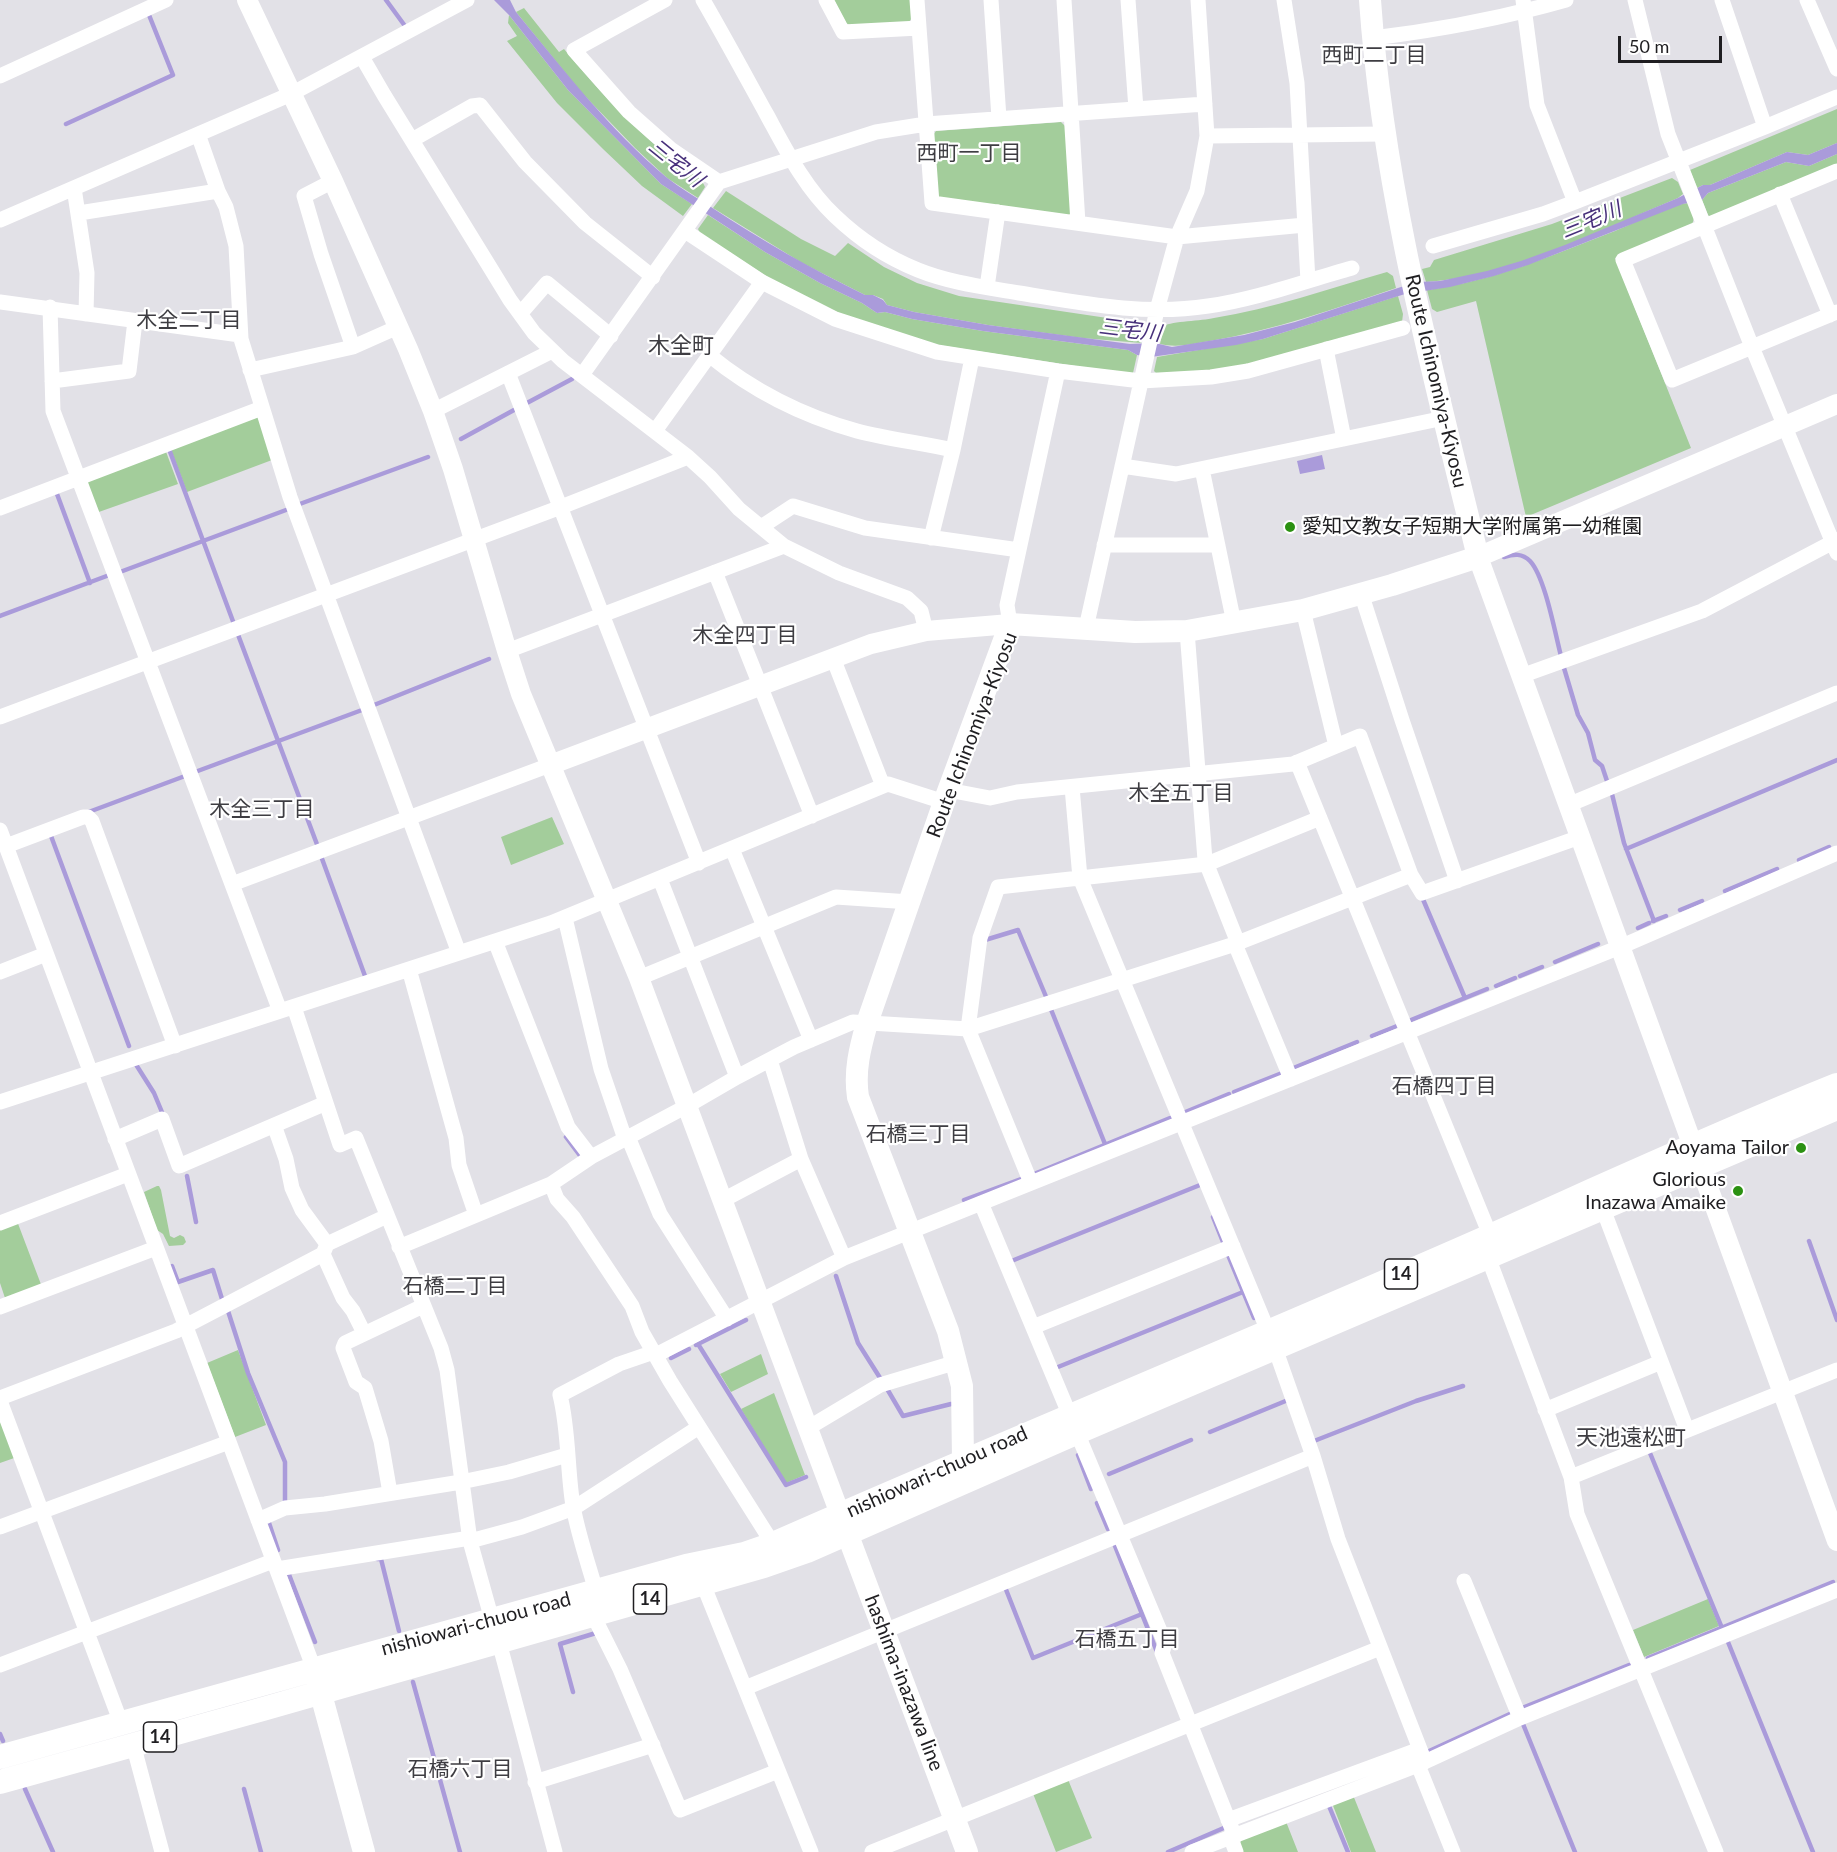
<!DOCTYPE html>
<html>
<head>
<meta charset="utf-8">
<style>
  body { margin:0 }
  #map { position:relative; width:1837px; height:1852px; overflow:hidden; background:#e2e1e7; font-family:Lato,sans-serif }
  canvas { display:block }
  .scale { position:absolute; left:1618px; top:36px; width:104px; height:27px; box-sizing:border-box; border:3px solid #1f1e21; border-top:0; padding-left:8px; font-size:18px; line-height:21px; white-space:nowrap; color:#1f1e21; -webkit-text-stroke:4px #fff; paint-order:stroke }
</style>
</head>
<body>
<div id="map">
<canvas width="1837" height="1852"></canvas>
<div class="scale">50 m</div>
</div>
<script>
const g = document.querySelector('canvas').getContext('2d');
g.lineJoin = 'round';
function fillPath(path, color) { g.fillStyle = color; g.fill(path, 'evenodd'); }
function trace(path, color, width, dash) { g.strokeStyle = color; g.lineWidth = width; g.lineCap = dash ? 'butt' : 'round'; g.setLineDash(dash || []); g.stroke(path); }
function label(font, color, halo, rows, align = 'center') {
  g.font = font + ' Lato,"Noto Sans JP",sans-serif'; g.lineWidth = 4.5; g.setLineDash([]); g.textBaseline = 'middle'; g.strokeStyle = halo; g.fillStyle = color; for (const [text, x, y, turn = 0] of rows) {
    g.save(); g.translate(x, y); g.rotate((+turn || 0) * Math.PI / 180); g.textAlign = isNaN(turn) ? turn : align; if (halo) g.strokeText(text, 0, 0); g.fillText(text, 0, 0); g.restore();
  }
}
const green = new Path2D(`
  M834,0H911L912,18L908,23L851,26L846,23Z
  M524,8L559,52L564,49C594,85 624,119 660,149C672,158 701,174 705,187L698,198L667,178L635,148L580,91L516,12Z
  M509,15L568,90L661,184L692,204L683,216L642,186L603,149L557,103L507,41L517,36L508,23Z
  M1837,109V143L1808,155L1787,152L1710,185H1703L1697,188L1690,170Z
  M1061,122L1065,126L1072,212L1067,217L940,199L936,194L933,135L936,131Z
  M1837,154V164L1711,218L1708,215L1702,200L1708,193L1786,162L1809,166Z
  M1672,178L1678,182L1683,194L1678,198C1601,230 1509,277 1426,282L1422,269L1430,267L1434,260L1552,224Z
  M726,191L801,239L835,256L848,243L884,267L917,283L959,296L1141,323L1144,326L1141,343L1082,338L988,325L914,312L887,305L883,299L873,295H865L802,263L713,208Z
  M1688,203L1694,218L1692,225L1615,258L1691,448L1526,517L1476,301L1437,312L1432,309L1427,290C1493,281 1553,255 1615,231C1632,224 1672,204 1688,203Z
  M708,215L765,252L820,283L862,303L877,313L885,312L912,319L983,331L1128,350L1137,355L1133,373L1128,374L931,344L865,325L783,287L700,233L698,229Z
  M1387,272L1393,276L1396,288C1335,309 1274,330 1210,341C1193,344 1177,348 1160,344L1164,326C1172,321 1202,321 1214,318C1272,309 1330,288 1387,272Z
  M1398,296L1403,314L1402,322L1227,370L1158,375L1154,371L1157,357L1263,339Z
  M258,417L272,460L187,492L170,447Z
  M165,449L178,484L96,513L85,484L87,478Z
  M552,817L564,844L511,865L501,837Z
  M157,1186H159L161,1190L170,1236L174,1238L180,1235L184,1237L186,1242L183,1245L169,1246L163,1234L157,1230L144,1192Z
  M17,1221L42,1287L6,1301L0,1283V1227Z
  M238,1350L266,1425L235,1437L207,1363Z
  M761,1354L768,1374L731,1392L720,1374Z
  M774,1393L805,1475L786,1483L741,1409Z
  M0,1412L17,1457L0,1463Z
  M1708,1599L1719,1626L1644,1657L1633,1630Z
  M1067,1777L1092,1838L1056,1852L1032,1791Z
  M1353,1795L1376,1852H1351L1332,1803Z
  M1285,1819L1298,1852H1243L1240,1843L1244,1834Z`);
const water = new Path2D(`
  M494,0H510L516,12C563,69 609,129 666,177C680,188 696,197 711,207C761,240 812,269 865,295H873L883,300L887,305L914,312L988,325L1130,344L1155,343L1172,347L1244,335L1295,322L1404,286L1418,282L1440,281L1487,271L1521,261L1565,245L1678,198L1703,185H1710L1787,152L1808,155L1837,143V154L1809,166L1786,162L1708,193L1702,200L1683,204L1528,265L1494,276L1450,287L1405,294L1263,339L1236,345L1151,357L1137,355L1128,350L983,331L912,319L885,312L877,313L862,303L820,283L765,252L661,184L568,90L509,15Z
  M1322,455L1325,469L1300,474L1297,461Z`);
const stream = new Path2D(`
  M386,0L405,26
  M66,124L173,75L149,15
  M525,404L572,379
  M461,439L514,410
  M169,449L234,624
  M57,494L90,583
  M297,505L428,457
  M1504,557C1514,554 1522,553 1530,561C1545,577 1555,633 1561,656
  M120,572L286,510
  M0,616L112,574
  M237,632L318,847
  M1564,668L1578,715L1588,733L1595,760L1602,766L1608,784
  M374,705L489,659
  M195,772L362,710
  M1612,794L1624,843L1654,921
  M86,813L185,776
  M51,836L129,1046
  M1626,849L1837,760
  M321,856L365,976
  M1799,860L1829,847
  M1725,891L1777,869
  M1422,897L1465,998
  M1680,910L1702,901
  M1653,921L1666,916
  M1638,928L1649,923
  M985,940L1018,930L1047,999
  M1555,962L1598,944
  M1520,976L1542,967
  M1496,986L1515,978
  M1050,1007L1105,1144
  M1411,1020L1487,989
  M1372,1036L1397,1026
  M135,1063L154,1093L164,1117
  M1291,1069L1357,1042
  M1234,1092L1282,1073
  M1183,1113L1229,1094
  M566,1137L581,1157
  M1034,1174L1170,1118
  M187,1176L196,1222
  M964,1200L1021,1179
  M1213,1217L1223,1242
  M1809,1241L1837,1320
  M1228,1255L1254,1318
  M1009,1262L1200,1185
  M172,1266L178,1282L213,1270L222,1299
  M836,1276L858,1343L882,1381
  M228,1311L248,1373L285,1462V1505
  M698,1344L786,1485L806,1477
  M696,1345L746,1320
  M671,1358L689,1349
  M1058,1367L1243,1292
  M886,1387L903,1416L951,1404
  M1210,1432L1288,1400
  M1314,1441L1416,1401L1463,1386
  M1650,1453L1722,1628
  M1078,1455L1091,1489
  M1109,1474L1191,1440
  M1097,1503L1108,1529
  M268,1520L278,1550
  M1115,1546L1157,1652
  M377,1559H381L399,1631
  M292,1572H288L315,1642
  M1005,1587L1033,1658L1142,1614
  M1728,1642L1813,1852
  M1648,1658L1833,1582
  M413,1682L460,1852
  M573,1692L560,1644L596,1633
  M1522,1708L1629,1665
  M1523,1724L1575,1852
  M0,1734L3,1741
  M1427,1752L1512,1713
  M25,1789L53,1852
  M244,1789L261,1852
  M1329,1806L1348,1852
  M1168,1852L1226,1827`);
const minor = new Path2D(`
  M665,0L574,50L629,112L672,150L719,182
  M703,0C725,38 746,77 767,115C786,150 805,188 835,216C858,238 888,258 918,270C950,283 985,287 1019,293C1081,303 1145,316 1208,306C1257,299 1305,281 1352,268
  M826,0L843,32L919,28
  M917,0L932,203L1177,237L1305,225
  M991,0L999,118
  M1064,0L1078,223
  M1128,0L1136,109
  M1284,0L1297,83L1308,281
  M1523,0L1537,105L1575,202
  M1635,0L1668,134L1752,347L1837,553
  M1722,0L1765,127
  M1807,0L1837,69
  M1373,38C1439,30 1503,18 1566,0
  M362,57L384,95L491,269L510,300L534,333L563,361L688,457L710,477L739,509L784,546L507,651
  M0,76L166,0
  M198,134L218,191L226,207L236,246L241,339L290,497L459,953
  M1207,136L1385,134
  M412,140L472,106L480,105L525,162L585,223L653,277
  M1837,171L1623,260L1672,380L1837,312
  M333,181L304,196L321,254L353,347L398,327
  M74,188L87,273L86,314
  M1780,194L1830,315
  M79,213L218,191
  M0,220L291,94L467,0
  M685,231L762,282L835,319L937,352L1058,371L1141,381L1211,377L1248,371L1403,328
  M1433,246L1543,214L1575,202L1765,127L1837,97
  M987,287L998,212
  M0,302L240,335
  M50,307L53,411L280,1011
  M520,314L547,283L611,336
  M1326,349L1344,439
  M709,355C753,391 803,416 857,431C888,439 921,443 953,450
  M250,370L353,347
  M508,373L699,863
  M582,375L719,182L876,132L926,124L1205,104
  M52,381L129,371L135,321
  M433,411L552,351
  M655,431L762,282
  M1122,466L1176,474L1444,418
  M1202,469L1234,623
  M0,508L262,408
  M761,527L793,506L865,528L1019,550
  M931,538L953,450L972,358
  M1104,545H1218
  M784,546L839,573L907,598L921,611L926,631
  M715,572L812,816
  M1361,593L1402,720L1457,881
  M1303,610L1336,746
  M1010,624L1007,605L1058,371
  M1086,628L1157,310L1177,237L1197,191L1207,136L1198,0
  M1187,631L1205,860L1238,943
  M833,658L883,786L888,784L944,802
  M1521,676L1702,611L1837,540
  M0,717L561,507L688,457
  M1297,762L1490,1235
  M1072,787L1080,878L1268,1331
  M948,790L990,798L1017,792L1293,764L1360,736L1411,875
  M1568,805L1837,693
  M0,830L314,1669
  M6,846L83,817H88L92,821L175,1046
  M732,849L811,1040
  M660,879L737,1077
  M232,884L550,765
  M565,918L601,1069L625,1139
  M495,941L568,1127L591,1157
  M1235,944L1291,1079
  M409,969L456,1138L459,1165L476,1215
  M0,972L46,954
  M639,978L836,897L910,902
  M294,1007L340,1145L356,1138L441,1348L447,1370L470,1541L492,1620
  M770,1060L801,1159L844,1258
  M0,1102L551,923L883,786
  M274,1125L286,1159L292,1188L302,1210L327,1244
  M628,1137L660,1214L727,1319
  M115,1139L162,1119L179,1166L326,1103
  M1031,1183L968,1029L980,938L998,887L1207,864L1320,818
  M551,1184L557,1199L573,1217L632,1306L642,1332L670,1381L773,1544
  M723,1200L801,1159
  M981,1203L1165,1643L1162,1653L1234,1834
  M1603,1209L1687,1430
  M0,1223L128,1174
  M399,1247L551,1184L591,1157L687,1106L737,1077L794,1047L853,1022L968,1029L1235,944L1411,875L1422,893L1580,837
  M323,1254L343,1298L353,1311L364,1333
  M1488,1257L1571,1477L1577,1514L1716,1852
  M0,1307L156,1248
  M1033,1327L1233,1246
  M1275,1348L1313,1456L1338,1539L1425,1762
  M656,1355L844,1258L1620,947L1837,853
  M0,1398L176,1331L323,1254L327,1244L387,1216
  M0,1401L121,1723
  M1545,1410L1661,1362
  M808,1428L880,1385L957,1362
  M1571,1477L1837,1370
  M390,1493L381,1441L365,1388L356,1382L343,1348L345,1343L423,1306
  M258,1520L285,1508L325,1504L461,1482L509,1472L567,1455
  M0,1527L229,1442
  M470,1541L522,1527L574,1508L699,1427
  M277,1569L470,1538
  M1464,1581L1520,1718
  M703,1584L811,1852
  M596,1591C588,1563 578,1534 573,1506C567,1469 569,1431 560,1395L619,1364L654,1352
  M593,1615L620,1669L680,1810L778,1771
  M499,1642L555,1852
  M0,1665L273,1561
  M745,1688L1313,1456
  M133,1744L162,1852
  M1418,1765L1453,1852
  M535,1782L653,1745
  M1228,1820L1420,1749
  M1230,1836L1236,1852
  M872,1852L1380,1648
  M1192,1852L1418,1765L1520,1718L1837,1590`);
const tertiary = new Path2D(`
  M247,0L333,181L408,349L433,411L453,469L507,651L521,694L639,978L840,1514
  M1837,404L1478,557L1837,1541
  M550,765L871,644L926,631L1010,624`);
const secondary = new Path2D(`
  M963,1460L962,1386L948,1331L858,1097C854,1071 860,1048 867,1023L944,802L1010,624L1135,632L1187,631L1303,610L1392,585L1478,557C1433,373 1383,189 1370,0
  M841,1517L967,1852
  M316,1676L364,1852`);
const primary = new Path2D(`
  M0,1757L686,1566L744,1554L773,1544C1011,1439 1252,1341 1490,1236C1605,1185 1720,1132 1837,1085
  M0,1782L263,1709L764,1566L807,1551L1078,1432L1837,1108`);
const markers = [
  [1290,527,6,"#2b9112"],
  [1801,1148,6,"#2b9112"],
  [1738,1191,6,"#2b9112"]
];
const shields = [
  [1401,1274,33],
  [650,1599,33],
  [160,1737,33]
];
const shieldNames = [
  ["14",1401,1274],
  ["14",650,1599],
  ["14",160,1737]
];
const streetNames = [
  ["Route Ichinomiya-Kiyosu",1436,381,77],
  ["Route Ichinomiya-Kiyosu",972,735,-69],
  ["nishiowari-chuou road",937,1472,-24],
  ["nishiowari-chuou road",476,1624,-15],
  ["hashima-inazawa line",904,1683,69]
];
const poiNames = [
  ["愛知文教女子短期大学附属第一幼稚園",1302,527,"left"],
  ["Aoyama Tailor",1789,1148],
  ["Glorious",1726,1180],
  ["Inazawa Amaike",1726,1203]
];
const neighbourhoodNames = [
  ["西町二丁目",1374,55],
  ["西町一丁目",969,153],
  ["木全二丁目",189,320],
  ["木全四丁目",745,635],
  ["木全五丁目",1181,793],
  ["木全三丁目",262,809],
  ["石橋四丁目",1444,1086],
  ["石橋三丁目",918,1134],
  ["石橋二丁目",455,1286],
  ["石橋五丁目",1127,1639],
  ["石橋六丁目",460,1769]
];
const waterNames = [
  ["三宅川",676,163,39],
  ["三宅川",1591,220,-22],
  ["三宅川",1130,330,7]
];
const quarterNames = [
  ["木全町",681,346],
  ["天池遠松町",1631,1438]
];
fillPath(green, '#a3cd9b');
fillPath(water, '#aa9bda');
trace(stream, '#aa9bda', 4.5);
trace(minor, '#fff', 15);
trace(tertiary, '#fff', 20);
trace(secondary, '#fff', 22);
trace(primary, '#fff', 24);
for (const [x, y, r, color] of markers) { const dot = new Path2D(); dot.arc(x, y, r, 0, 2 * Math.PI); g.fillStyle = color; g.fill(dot); trace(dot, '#fff', 2); }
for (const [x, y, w] of shields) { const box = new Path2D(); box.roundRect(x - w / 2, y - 15, w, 30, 4.5); g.fillStyle = '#fff'; g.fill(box); trace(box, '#1f1e21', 1.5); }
label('bold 18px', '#1f1e21', null, shieldNames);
label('20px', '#1f1e21', '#fff', streetNames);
label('20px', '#1f1e21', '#fff', poiNames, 'right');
label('21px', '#3e3d42', '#fff', neighbourhoodNames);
label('italic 21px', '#48317b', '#fff', waterNames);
label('22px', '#3e3d42', '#fff', quarterNames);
</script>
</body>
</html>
